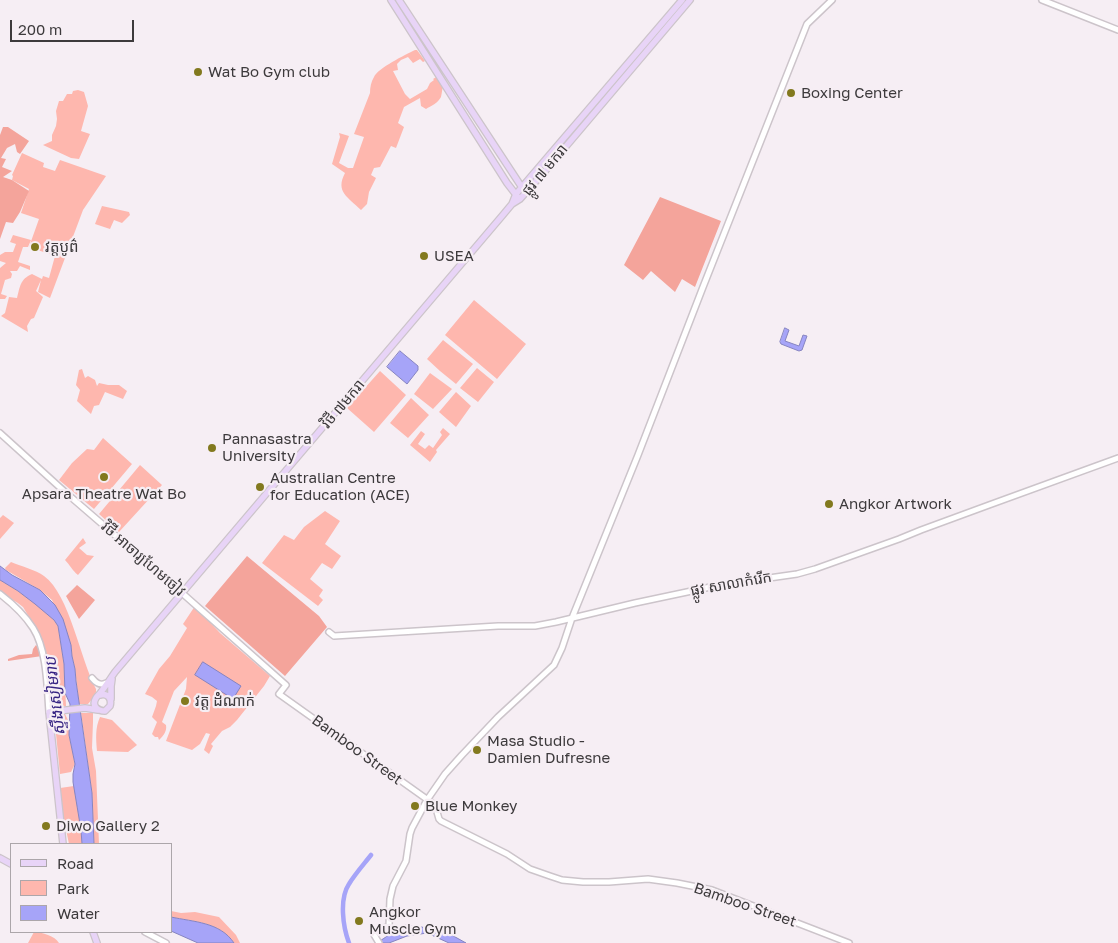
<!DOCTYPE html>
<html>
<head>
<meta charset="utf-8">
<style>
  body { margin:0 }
  #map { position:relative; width:1118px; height:943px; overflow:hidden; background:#f6eef4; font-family:"Golos Text",sans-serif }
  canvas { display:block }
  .legend { position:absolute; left:10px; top:843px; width:162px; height:90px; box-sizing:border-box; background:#f6eef4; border:1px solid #aca6aa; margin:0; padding:6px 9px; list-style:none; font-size:15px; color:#3d3a3c }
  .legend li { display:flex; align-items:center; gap:10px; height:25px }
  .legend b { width:25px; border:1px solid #aca6aa }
  .scale { position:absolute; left:10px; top:20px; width:124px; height:22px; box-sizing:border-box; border:2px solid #3d3a3c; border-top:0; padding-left:6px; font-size:15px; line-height:18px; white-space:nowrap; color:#3d3a3c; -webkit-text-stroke:4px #f6eef4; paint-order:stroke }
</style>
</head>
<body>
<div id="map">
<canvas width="1118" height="943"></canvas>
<ul class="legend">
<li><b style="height:6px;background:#e8d4f7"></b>Road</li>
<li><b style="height:14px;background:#feb7ae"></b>Park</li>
<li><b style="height:14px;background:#a6a4f8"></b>Water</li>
</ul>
<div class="scale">200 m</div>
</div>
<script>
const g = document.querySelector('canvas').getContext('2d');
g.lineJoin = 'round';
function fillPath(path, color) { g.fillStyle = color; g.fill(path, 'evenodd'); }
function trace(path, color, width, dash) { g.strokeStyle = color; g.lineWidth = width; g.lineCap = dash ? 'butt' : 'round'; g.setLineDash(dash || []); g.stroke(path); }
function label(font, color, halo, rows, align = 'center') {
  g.font = font + ' "Golos Text","Noto Sans Khmer",sans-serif'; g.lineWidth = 4.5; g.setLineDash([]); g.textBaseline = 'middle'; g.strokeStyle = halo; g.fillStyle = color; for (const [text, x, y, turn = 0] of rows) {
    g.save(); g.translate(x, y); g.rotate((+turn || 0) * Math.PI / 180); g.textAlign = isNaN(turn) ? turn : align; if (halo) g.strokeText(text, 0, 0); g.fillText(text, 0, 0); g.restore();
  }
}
const green = new Path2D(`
  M415,50H417L425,61L423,62L420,59L413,63L408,57L401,60L397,64L398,70L393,71L405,94L410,99L427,89L430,83L434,80L433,79L438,76L444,84C442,88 442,93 441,97C438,103 431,106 426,109L421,106L420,98L404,107L398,123L404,127L396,148L391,146L380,167L374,168L371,175L376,178L369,192L367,204L361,210C348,197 335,192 345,173L332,164L340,137L339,133L349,136L339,163L348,168H353L364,137L354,134L370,93C370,87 371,82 374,77C378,68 405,55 415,50Z
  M78,90L84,92L88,106L81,131L90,134L79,159L71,158L43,145L52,141V135L56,126L57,119L56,111L59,101H63L67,94H72L73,91Z
  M22,153L44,163L43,167L55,171L60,160L106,176L83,210L50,298L38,292L41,280L36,291L43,297L34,318L31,319L27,326L28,332L1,316L5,313L9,297L17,298C20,287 20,279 32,274L42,279L43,276L49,278L55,256L29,247L39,219L21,213L29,189L12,180L13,176L12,175Z
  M102,206L129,212L130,215L122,223L114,220L110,229L95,224Z
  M13,235L31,240L28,247H23L18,262L30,266V270L20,266L17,271H10L12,274L11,278L5,280L1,294L7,296L5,299H0V268L6,263L0,261V255L5,252H13L16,244L10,242Z
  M474,300L526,344L497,379L445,335Z
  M443,340L473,364L456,384L440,371L427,359Z
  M477,368L494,382L478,402L460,388Z
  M82,369L85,378L88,376L95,380L97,386L99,383L108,385H119L127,391L123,399L105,392L99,405L94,406L91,414L77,401L80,390L76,385L79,370Z
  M380,371L406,395L374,432L347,408Z
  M430,373L452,389L433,409L414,394Z
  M456,392L471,406L456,427L439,412Z
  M411,398L429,415L408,438L390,423Z
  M443,428L450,434L436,450L437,452L430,462L410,445L421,431L425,434L418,444L425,449L429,445L433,448L442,435L440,432Z
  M103,438L132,464L94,509L59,480L72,463L87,449L94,450Z
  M140,465L162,485L119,532L99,514Z
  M325,511L340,521L325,544L341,556L332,569L322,563L310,579L323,590L319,596L323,600L318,606L262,563L284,535L294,540L304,527Z
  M3,515L14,523L0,539V518Z
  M83,538L86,543L79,548L87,555L94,556L78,575C72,570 70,565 65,560Z
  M11,562C20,566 36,570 44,576C70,595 80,659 96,689C97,695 92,699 88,704H79L75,669L72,656L71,646L52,600L40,590L6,570L5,568Z
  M0,580C20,592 43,606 58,625L64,664L66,706H63L64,710L58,709L52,706C46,674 49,645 29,617C27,614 25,610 23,607C16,601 7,597 0,592Z
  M195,606L220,633L270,676L264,686L237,720L230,727L222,731L211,744L213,746L209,754L204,750L210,734L206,733L200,744L192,750L166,741L186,689L187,677L174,691L162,722L166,725C167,731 164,735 159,740L158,737H155L152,734L157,722L152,717L156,706L157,701L152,697L145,694L159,669L170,656L187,628L183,624Z
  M64,712L69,722V735L75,764L71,772L60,774L54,714Z
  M81,713H93V722L92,748L96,771L99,844H94L92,793Z
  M100,717L112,720L137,745L128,752L97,751C96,739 95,728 100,717Z
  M74,786L81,830L82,844H69L61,805L60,788Z
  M171,911L181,913L195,912L219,917L236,935L240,943H234C219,922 195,922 171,917Z
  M34,932C42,932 55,936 59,943H28Z`);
const forest = new Path2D(`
  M3,127H8L29,141L20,154L17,152L15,144L7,148L1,158L6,159L2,167L12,171L3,177L12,180L29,191L20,212L13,223L6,222L0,239V135Z
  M660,197L721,221L695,287L682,279L675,292L651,271L643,280L624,265Z
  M247,556L319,616L327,627L285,676L205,606Z
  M77,585L95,600L79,619L66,596Z
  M36,645L40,650L42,656L8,661V659L19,655L32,654L33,649Z`);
const water = new Path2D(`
  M785,328L789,330L785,341L799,346L803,335L807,336L802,350L799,351L781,344L780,342Z
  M400,351L418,366V370L407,384L387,367Z
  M0,566L12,575L40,590L55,605L63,619L71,645L72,656L75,669L76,681L92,793L94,844H82L81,830L73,782V774L75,764L69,735L70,704L65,693L64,664L58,626L54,620L35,604L18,591L0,580Z
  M203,662L241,686L233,699L195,675Z
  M171,917C194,922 220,922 234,943H198L171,931Z
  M405,925L417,926L448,933L466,943H449L427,933L407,936L389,943H376C388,937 393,930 405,925Z`);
const canal = new Path2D(`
  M349,943C343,927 339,899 349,884C355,874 364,864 371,855`);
const tertiary = new Path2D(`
  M1042,0L1118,30
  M0,433L65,492L182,593L286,685L279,694L435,805L439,819L441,821L507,854L530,869L550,876L562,880L583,882H609L648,879L677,883L712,890L849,943
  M0,594C13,604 24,614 33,628C47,650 47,687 49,712
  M329,632L334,636L498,626H535L556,622L635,603L720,585L797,574L815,569L899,539L921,530L989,505L1118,458
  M92,678C96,683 100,686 106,683
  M145,932L166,943
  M379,943L373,933L389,926L390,899L393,886L406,861L410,834L412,828L427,800L445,774L462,755L498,717L554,665L562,648L572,618L638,455L703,287L807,24L832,0`);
const secondary = new Path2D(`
  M391,0L507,183L517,196
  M399,0L523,189
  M512,204L516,194L682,0
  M100,695C108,693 112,699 110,706L105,711C98,711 91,706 96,698C97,696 100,694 101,692C106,686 110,679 115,672L502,216L512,204L520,199L546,170L690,0
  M111,699V686L112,679
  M63,844L49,712L85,708L98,710
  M0,858L11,864
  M93,932L97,943`);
const markers = [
  [198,72,5,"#82791e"],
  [791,93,5,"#82791e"],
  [35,247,5,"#82791e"],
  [424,256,5,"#82791e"],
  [212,448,5,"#82791e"],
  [104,477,5,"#82791e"],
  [260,487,5,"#82791e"],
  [829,504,5,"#82791e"],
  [185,701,5,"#82791e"],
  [477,750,5,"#82791e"],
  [415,806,5,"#82791e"],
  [46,826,5,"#82791e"],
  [359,921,5,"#82791e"]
];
const poiNames = [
  ["Wat Bo Gym club",208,72],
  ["Boxing Center",801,93],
  ["វត្តបូព៌",45,247],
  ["USEA",434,256],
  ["Pannasastra",222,439],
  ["University",222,456],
  ["Australian Centre",270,478],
  ["for Education (ACE)",270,495],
  ["Apsara Theatre Wat Bo",104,494,"center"],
  ["Angkor Artwork",839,504],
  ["វត្ត ដំំណាក់",195,701],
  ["Masa Studio -",487,741],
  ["Damien Dufresne",487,758],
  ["Blue Monkey",425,806],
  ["Diwo Gallery 2",56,826],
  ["Angkor",369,912],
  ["Muscle Gym",369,929]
];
const streetNames = [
  ["ផ្លូវ ៧ មករា",545,170,-50],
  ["វិថី ៧មករា",343,404,-50],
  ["វិថី អាចារ្យហែមចៀវ",143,559,41],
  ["ផ្លូវ សាលាកំរើក",731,584,-10],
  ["Bamboo Street",357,750,36],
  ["Bamboo Street",745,905,19]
];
const waterNames = [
  ["ស្ទឹងសៀមរាប",55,696,-97]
];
fillPath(green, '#feb7ae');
fillPath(forest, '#f4a49b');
fillPath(water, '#a6a4f8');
trace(water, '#8684c0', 1);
trace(canal, '#a6a4f8', 4.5);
trace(tertiary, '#ccc4ca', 8);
trace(secondary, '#ccc4ca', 8);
trace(tertiary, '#fff', 5);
trace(secondary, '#e8d4f7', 5.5);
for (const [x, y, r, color] of markers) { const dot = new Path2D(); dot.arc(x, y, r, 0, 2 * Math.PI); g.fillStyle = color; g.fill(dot); trace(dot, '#f6eef4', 2); }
label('15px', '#3d3a3c', '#f6eef4', poiNames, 'left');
label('15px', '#3d3a3c', '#f6eef4', streetNames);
label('italic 16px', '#362383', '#f6eef4', waterNames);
</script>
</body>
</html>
